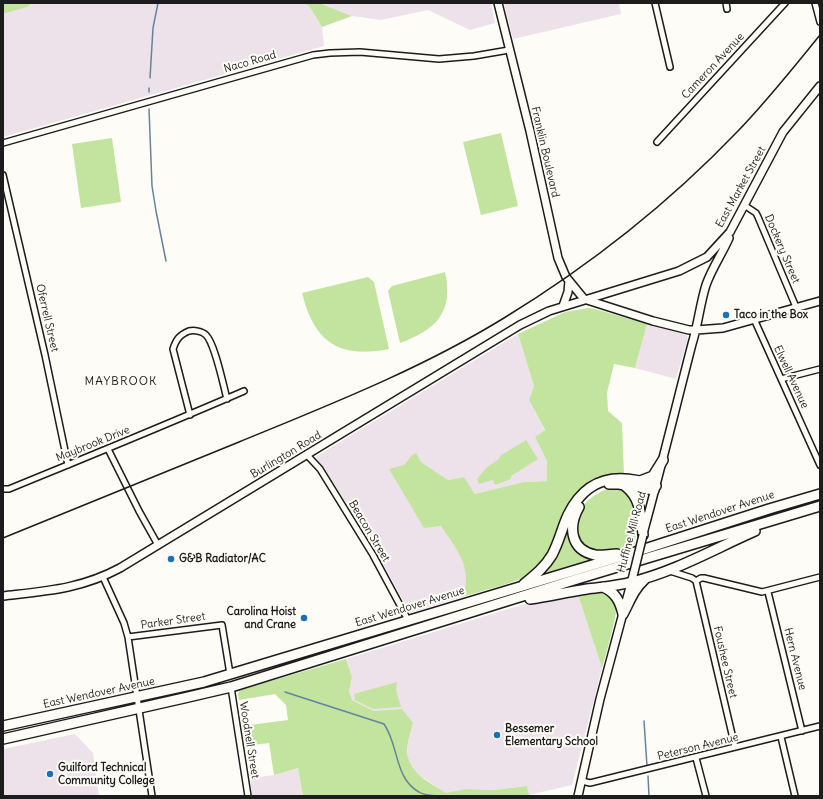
<!DOCTYPE html>
<html>
<head>
<meta charset="utf-8">
<style>
  body { margin:0 }
  #map { position:relative; width:823px; height:799px; overflow:hidden; background:#fdfcf7; font-family:Delius,sans-serif }
  canvas { display:block }
  .frame { position:absolute; inset:0; border:4px solid #1c1c1c; pointer-events:none }
</style>
</head>
<body>
<div id="map">
<canvas width="823" height="799"></canvas>
<div class="frame"></div>
</div>
<script>
const g = document.querySelector('canvas').getContext('2d');
g.lineJoin = 'round';
function fillPath(path, color) { g.fillStyle = color; g.fill(path, 'evenodd'); }
function trace(path, color, width, dash) { g.strokeStyle = color; g.lineWidth = width; g.lineCap = dash ? 'butt' : 'round'; g.setLineDash(dash || []); g.stroke(path); }
function label(font, color, halo, rows, align = 'center') {
  g.font = font + ' Delius,sans-serif'; g.lineWidth = 4; g.setLineDash([]); g.textBaseline = 'middle'; g.strokeStyle = halo; g.fillStyle = color; for (const [text, x, y, turn = 0] of rows) {
    g.save(); g.translate(x, y); g.rotate((+turn || 0) * Math.PI / 180); g.textAlign = isNaN(turn) ? turn : align; if (halo) g.strokeText(text, 0, 0); g.fillText(text, 0, 0); g.restore();
  }
}
const built = new Path2D(`
  M33,3H304L309,6L322,27L324,46L3,137V14L28,7L30,4Z
  M319,3H491L495,23L470,30L428,10L381,20L352,16Z
  M504,3H619L621,14L513,39Z
  M647,324L687,335L688,338L676,379L635,368Z
  M518,334L534,386L529,400L545,431L535,437L547,461V481L524,482L475,494L464,477L448,480L421,462L411,456L404,465L460,555L466,571V583L462,597L410,613L380,558L324,467L316,458L317,456Z
  M578,595L602,668L572,785L529,795L527,786L494,790L465,789L446,794L415,772L408,761L407,747L413,723L374,711L352,700L349,691L352,677L346,659L521,605Z
  M75,734L93,753L99,796H3V749Z
  M298,768L303,796H252L250,778L274,775Z`);
const green = new Path2D(`
  M3,3H33L30,4L28,7L3,14Z
  M304,3H319L352,16L322,27L309,6Z
  M501,133L518,206L481,215L463,142Z
  M112,138L121,202L81,208L72,144Z
  M445,272C454,312 436,330 400,343L388,291L392,286Z
  M368,277L374,282L389,349C339,359 314,342 302,293Z
  M588,308L595,309L647,324L635,368L614,364L607,393L608,411L622,423L624,475C581,472 570,503 556,536C553,543 550,552 546,558C542,564 536,569 531,573C521,582 477,592 462,597C463,592 466,586 466,581C467,560 452,543 441,526L424,528L389,469L404,465L411,456L416,453L421,462L448,480L464,477L475,494L524,482L547,481V461L535,437L545,430L529,400L534,386L518,334L565,312Z
  M526,440L538,459L511,476V479L495,485L493,480L479,484L477,479L487,467L499,459L500,456Z
  M609,488H622L634,500L638,523L634,547C620,550 601,555 587,548C583,546 580,542 577,540C577,534 575,526 576,520C579,504 595,494 609,488Z
  M569,521V530L593,557L594,559L576,567L537,578Z
  M600,592C608,594 614,598 616,606C618,614 605,657 602,668L578,595Z
  M346,659L352,677L349,691L352,700L374,711L402,709L413,723C411,731 408,740 407,748C406,772 429,782 446,793L465,789L494,790L527,786L529,795L303,796L298,768L274,775L269,743L245,746L242,726L288,720L286,705L275,694L239,700L238,693L240,690Z
  M397,682L396,690L401,707L373,709L355,700L354,694Z`);
const stream = new Path2D(`
  M150,78L153,28L158,3
  M149,92V88
  M149,109L152,186L156,211L166,261
  M285,692L384,724C399,745 394,778 419,792C423,795 429,795 434,796
  M644,721L647,766
  M648,776L649,796`);
const street = new Path2D(`
  M655,3L670,67
  M726,3L727,9
  M815,3L820,22
  M657,142L785,3
  M3,143L313,55L330,53L360,52L439,59L474,56L509,50
  M3,175L45,355L68,465
  M744,205L756,213L758,217L796,307
  M754,319L820,465
  M781,379L820,369
  M190,415L173,349C176,340 179,335 189,331C194,330 202,331 206,335C215,344 223,384 227,399
  M108,449L139,511L158,545
  M307,455L320,469L373,555L408,620
  M3,489H9C87,457 166,425 244,391
  M670,571L692,578L696,581L701,578H704L762,592L820,577
  M103,577L124,623L128,637L152,796
  M696,581L735,747
  M768,592L802,731
  M128,637L222,625L230,674
  M231,687L248,796
  M781,737L795,796
  M696,758L706,796
  M582,781L590,783L820,726`);
const secondary = new Path2D(`
  M498,3L530,131L558,258L566,277L584,299
  M584,299L653,321L689,330H696L723,328L820,301
  M563,306L568,292L569,281
  M644,530C661,468 676,406 692,344C698,325 700,304 706,285C712,268 722,254 729,238
  M3,596C46,591 81,589 120,568L520,325L549,311L679,271L707,257L730,232L783,132L820,86
  M578,796L600,699L634,572`);
const highway = new Path2D(`
  M640,481L653,476L663,460
  M609,484H619L654,490
  M625,486C641,498 641,516 643,535
  M579,507C568,526 570,550 595,555C602,556 610,554 617,554
  M524,584C535,575 545,567 552,555C559,542 562,528 568,515C587,476 618,472 656,486
  M603,587C615,592 620,601 623,614
  M530,599C549,596 568,592 587,589C602,587 617,586 632,582C676,571 714,549 755,531
  M623,614C630,601 633,590 645,579
  M3,726L204,682L629,554L769,509L820,494
  M3,739L184,698L231,687L574,580L820,506`);
const rail = new Path2D(`
  M3,538C82,506 160,474 239,442C329,405 421,369 504,318C589,266 668,204 737,132C767,101 793,68 820,35`);
const secondaryBridge = new Path2D(`
  M634,572L643,535`);
const markers = [
  [726,315,4,"#1f6fb2"],
  [171,559,4,"#1f6fb2"],
  [304,618,4,"#1f6fb2"],
  [497,735,4,"#1f6fb2"],
  [50,774,4,"#1f6fb2"]
];
const streetNames = [
  ["Naco Road",250,62,-16],
  ["Cameron Avenue",713,66,-47],
  ["Franklin Boulevard",545,152,77],
  ["East Market Street",741,187,-61],
  ["Dockery Street",782,249,67],
  ["Oferrell Street",47,318,77],
  ["Elwell Avenue",791,377,65],
  ["Maybrook Drive",93,444,-22],
  ["Burlington Road",286,455,-31],
  ["East Wendover Avenue",720,512,-18],
  ["Beacon Street",369,531,59],
  ["Huffine Mill Road",632,532,-75],
  ["East Wendover Avenue",410,607,-17],
  ["Parker Street",173,621,-8],
  ["Hern Avenue",795,659,76],
  ["Foushee Street",725,662,77],
  ["East Wendover Avenue",99,693,-12],
  ["Woodnell Street",249,740,81],
  ["Peterson Avenue",698,747,-14]
];
const poiNames = [
  ["Taco in the Box",734,315],
  ["G&B Radiator/AC",179,559],
  ["Carolina Hoist",296,612,"right"],
  ["and Crane",296,625,"right"],
  ["Bessemer",505,729],
  ["Elementary School",505,742],
  ["Guilford Technical",58,768],
  ["Community College",58,781]
];
const neighbourhoodNames = [
  ["MAYBROOK",121,382]
];
fillPath(built, '#eee2ea');
fillPath(green, '#c2e49e');
trace(stream, '#64849c', 1.5);
trace(street, '#1c1c1c', 8);
trace(secondary, '#1c1c1c', 10);
trace(highway, '#1c1c1c', 12);
trace(street, '#fdfcf7', 5);
trace(secondary, '#fdfcf7', 7);
trace(highway, '#fdfcf7', 9);
trace(rail, '#1c1c1c', 1.5);
trace(secondaryBridge, '#1c1c1c', 10, []);
trace(secondaryBridge, '#fdfcf7', 7);
for (const [x, y, r, color] of markers) { const dot = new Path2D(); dot.arc(x, y, r, 0, 2 * Math.PI); g.fillStyle = color; g.fill(dot); trace(dot, '#fdfcf7', 1.5); }
label('11px', '#1c1c1c', '#fdfcf7', streetNames);
label('bold 11px', '#1c1c1c', '#fdfcf7', poiNames, 'left');
g.letterSpacing = '1px';
label('12px', '#1c1c1c', '#fdfcf7', neighbourhoodNames);
g.letterSpacing = '0px';
</script>
</body>
</html>
